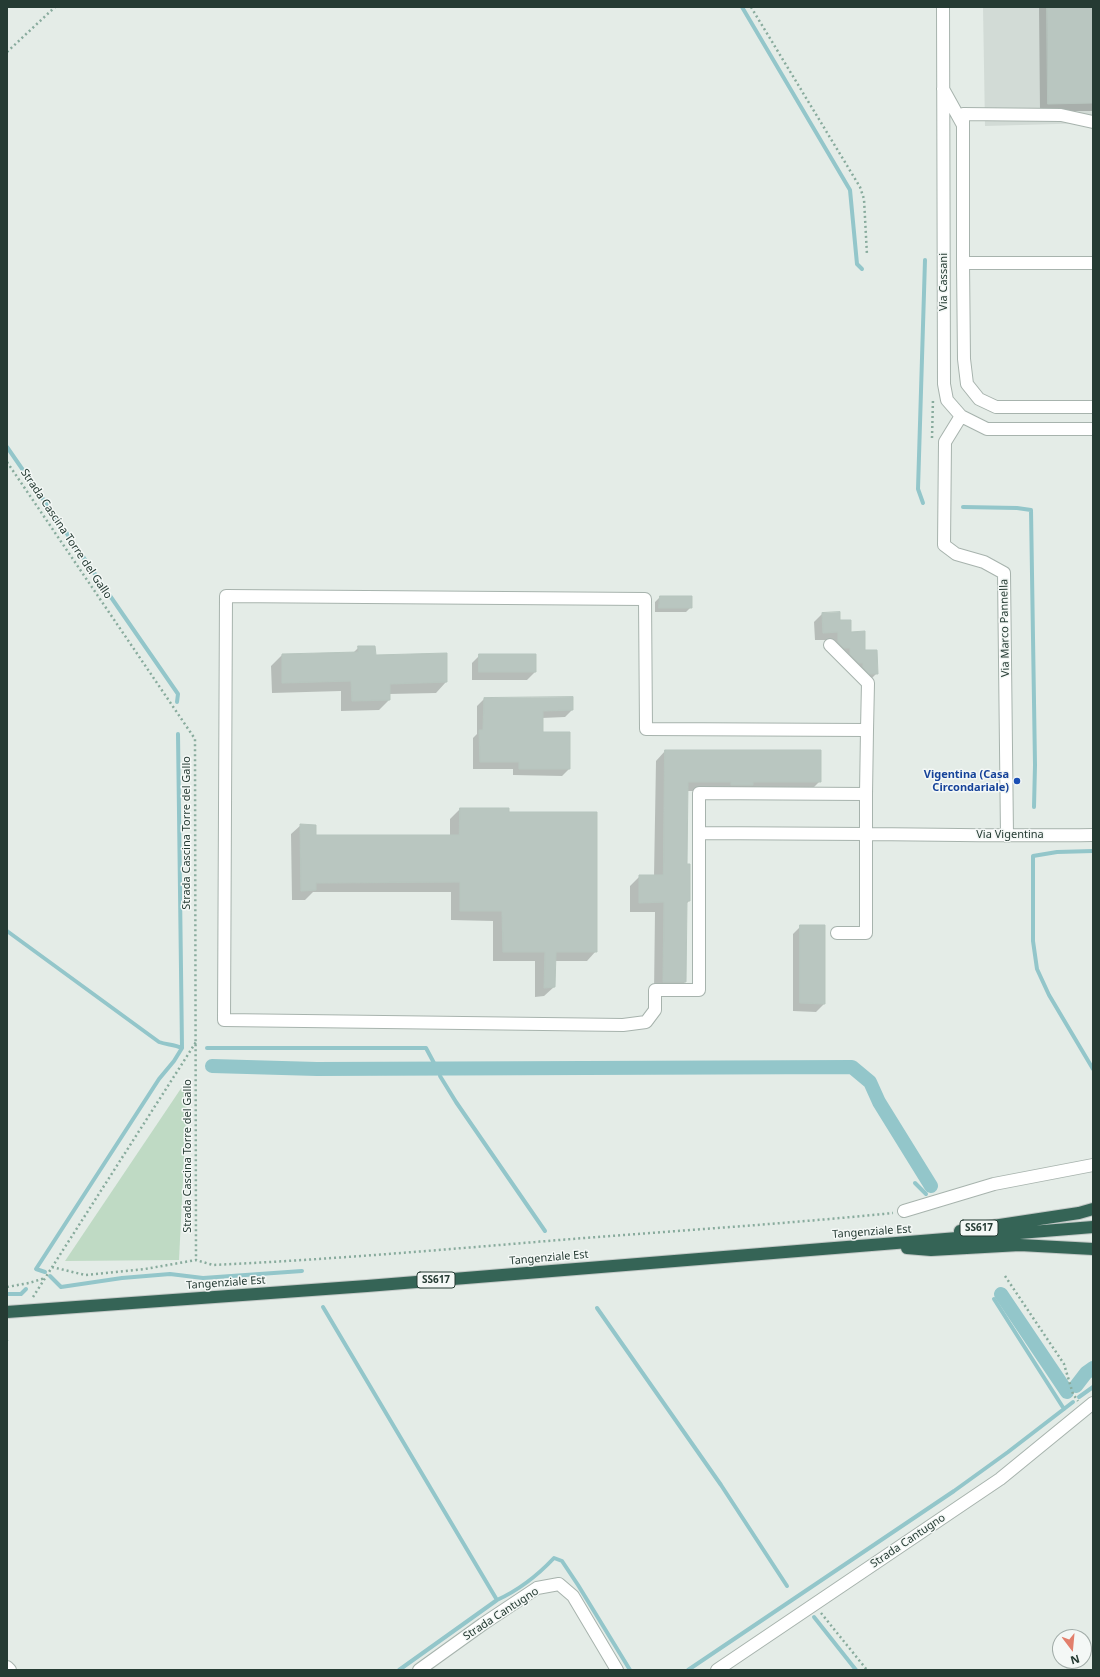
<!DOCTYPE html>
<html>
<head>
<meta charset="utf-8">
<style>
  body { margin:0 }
  #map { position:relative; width:1100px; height:1677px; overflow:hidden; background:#e4ece7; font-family:"Noto Sans",sans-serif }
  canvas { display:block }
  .frame { position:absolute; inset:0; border:8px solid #253b33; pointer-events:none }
  .north { position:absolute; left:1052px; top:1629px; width:40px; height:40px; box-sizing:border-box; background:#f4f8f6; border:1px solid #a1aca8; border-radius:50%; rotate:164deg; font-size:11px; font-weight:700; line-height:16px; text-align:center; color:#253b33 }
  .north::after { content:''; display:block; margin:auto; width:14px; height:18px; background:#e27f6c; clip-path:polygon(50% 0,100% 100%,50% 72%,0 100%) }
</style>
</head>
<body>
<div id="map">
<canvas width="1100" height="1677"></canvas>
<div class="frame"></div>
<div class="north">N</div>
</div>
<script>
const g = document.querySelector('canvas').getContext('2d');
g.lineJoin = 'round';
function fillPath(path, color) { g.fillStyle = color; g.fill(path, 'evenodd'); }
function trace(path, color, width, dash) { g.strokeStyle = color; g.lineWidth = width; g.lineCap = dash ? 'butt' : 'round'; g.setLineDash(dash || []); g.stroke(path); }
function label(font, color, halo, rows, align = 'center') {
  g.font = font + ' "Noto Sans",sans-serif'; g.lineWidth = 3; g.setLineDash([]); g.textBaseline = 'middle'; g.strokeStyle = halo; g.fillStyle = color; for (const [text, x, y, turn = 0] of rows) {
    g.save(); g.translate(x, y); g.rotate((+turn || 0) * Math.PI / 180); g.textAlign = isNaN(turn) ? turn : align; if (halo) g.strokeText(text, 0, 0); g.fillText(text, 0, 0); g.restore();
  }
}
const built = new Path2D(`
  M983,7H1093V123L985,126Z`);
const green = new Path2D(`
  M188,1078L179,1260L65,1261Z`);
const shadow = new Path2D(`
  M1039,7H1093V111H1040Z
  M660,597L691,607L686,612H655V602Z
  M822,614L840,621L864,651L877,673L869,681L830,640H815L814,622Z
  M359,647L375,656L446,682L436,693L389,694V700L379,710L341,711V691L272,693L271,666L282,655L353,653Z
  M480,655L535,672L527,680H472V663Z
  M572,698V710L565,717L542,718V733L569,769L562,776L513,775V769H473V738L477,734V706L484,699Z
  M665,751L820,781L810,791H687L686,864L689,901L686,904L685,982L676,992H654L655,912H630V886L640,876H654L656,761Z
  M460,809L508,813L596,951L587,961H554V987L544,996L535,997V961H493V921L451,920V892H313L305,900H292L291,834L301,825L315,836H450V819Z
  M801,926L824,1004L816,1012L793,1011V934Z`);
const stream = new Path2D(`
  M742,7L850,190L857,264L862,269
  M7,447L178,694L177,702
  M923,503L918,489L925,260
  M963,507L1017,508L1031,510L1035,765L1034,807
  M1093,851L1057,852L1033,856V941L1037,969L1049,995L1093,1069
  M7,931L159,1042C167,1045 174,1044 182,1048
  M207,1048H426L434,1063
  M440,1076L456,1102L545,1231
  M915,1183L926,1194
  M45,1272L36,1269L159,1079L174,1061L182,1048L178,734
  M50,1276L61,1287L122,1278L170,1274L203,1278L302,1271
  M7,1294H21L26,1289
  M994,1299L1064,1409
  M323,1307L497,1600
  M597,1308L721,1485L787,1586
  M1079,1397L1093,1387
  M814,1617L856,1670
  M399,1670L497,1600C519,1590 537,1576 554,1558L562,1561L578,1585L630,1670
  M688,1670L954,1491L1008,1452L1073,1402`);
const canal = new Path2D(`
  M212,1066L317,1069L852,1067L870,1082L879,1102L931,1186
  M1001,1294L1067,1392
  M1076,1386L1086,1373L1093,1368`);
const building = new Path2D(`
  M1047,7H1093V103L1048,104Z
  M660,596H692V608H659Z
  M840,612V620H851V632L865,631V650H877L878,674H869L863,667V663H859L850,654V648H844L838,642V632L823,633L822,613Z
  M358,646H375L376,655L447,653V682L390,684V700L352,701L351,681L282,683V654L358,652Z
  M479,654H536V672H479Z
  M573,697V710L543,711V732H570V769H519V762H480L479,730H483L484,698Z
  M665,750H821V782H753V785H731V782H688L687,864H690V901H687L686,982H663L664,902L639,903V875H663Z
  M460,808H509V812H597V952H556L555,987L544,988L545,952H503L502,911H460V882L316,883V890L301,891L300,824L316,825V835H459Z
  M800,925H825V1004L800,1003Z`);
const path = new Path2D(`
  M751,7L860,187L864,199L867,255
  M7,52L55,7
  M932,438L933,399
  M7,462L195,739L196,1260
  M52,1267L85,1275L145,1269L196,1260L213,1265C321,1260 428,1251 535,1242C654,1232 774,1225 893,1213
  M1005,1276L1064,1364L1073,1394L1078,1401
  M7,1287L29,1283L45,1278
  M33,1297L196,1042
  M7,1341V1340
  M821,1613L867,1670`);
const minor = new Path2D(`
  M943,7L944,384L947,400L961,416L987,429H1093
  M943,89L963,125
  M1093,122L1061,115L963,114V263L964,359L967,384L979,399L996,407H1093
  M963,263H1093
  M961,416L945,442L944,545L956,554L984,562L1004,573L1007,836
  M866,794L867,730
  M699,833V990H655V1010L646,1022L623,1025L224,1020L226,596L645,599L646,729L867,730L868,683L830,645
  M837,933H866V794L699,793V833L866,834C942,835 1017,836 1093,835
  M904,1211L994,1184L1093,1165
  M7,1667L10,1670
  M419,1670L483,1624L537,1588L559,1584L573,1596L617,1670
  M717,1670L1000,1479L1093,1403`);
const highway = new Path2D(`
  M960,1231L1079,1213L1093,1209
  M907,1248L931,1250L1020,1245L1093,1249
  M7,1312L367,1286L1093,1227`);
const markers = [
  [1017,781,4,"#1a4fb4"]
];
const shields = [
  [979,1228,38],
  [436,1280,38]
];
const shieldNames = [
  ["SS617",979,1228],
  ["SS617",436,1280]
];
const streetNames = [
  ["Via Cassani",944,282,-90],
  ["Strada Cascina Torre del Gallo",66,534,56],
  ["Via Marco Pannella",1005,628,-91],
  ["Strada Cascina Torre del Gallo",187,833,-90],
  ["Via Vigentina",1010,835],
  ["Strada Cascina Torre del Gallo",188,1156,-90],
  ["Tangenziale Est",872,1232,-4],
  ["Tangenziale Est",549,1258,-5],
  ["Tangenziale Est",226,1283,-4],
  ["Strada Cantugno",908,1541,-34],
  ["Strada Cantugno",501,1614,-33]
];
const transitNames = [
  ["Vigentina (Casa",1009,775],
  ["Circondariale)",1009,788]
];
fillPath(built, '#d2dbd6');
fillPath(green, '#bfdac4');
fillPath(shadow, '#0003');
trace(stream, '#93c6ca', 4);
trace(canal, '#93c6ca', 14);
fillPath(building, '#b9c6c0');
trace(building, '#b7c5be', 1);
trace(minor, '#a7b3ad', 14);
trace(highway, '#c2c8c6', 14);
trace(path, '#88ab9d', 2.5, [2, 3]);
trace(minor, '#fff', 12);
trace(highway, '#356456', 12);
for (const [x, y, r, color] of markers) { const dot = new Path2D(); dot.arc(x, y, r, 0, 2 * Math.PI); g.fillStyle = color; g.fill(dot); trace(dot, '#f4f8f6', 1.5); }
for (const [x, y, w] of shields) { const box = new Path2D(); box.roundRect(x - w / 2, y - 8, w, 16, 3); g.fillStyle = '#f4f8f6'; g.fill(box); trace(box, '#253b33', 1); }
label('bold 10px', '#253b33', null, shieldNames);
label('11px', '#253b33', '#f4f8f6', streetNames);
label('bold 11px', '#164399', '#f4f8f6', transitNames, 'right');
</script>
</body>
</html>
